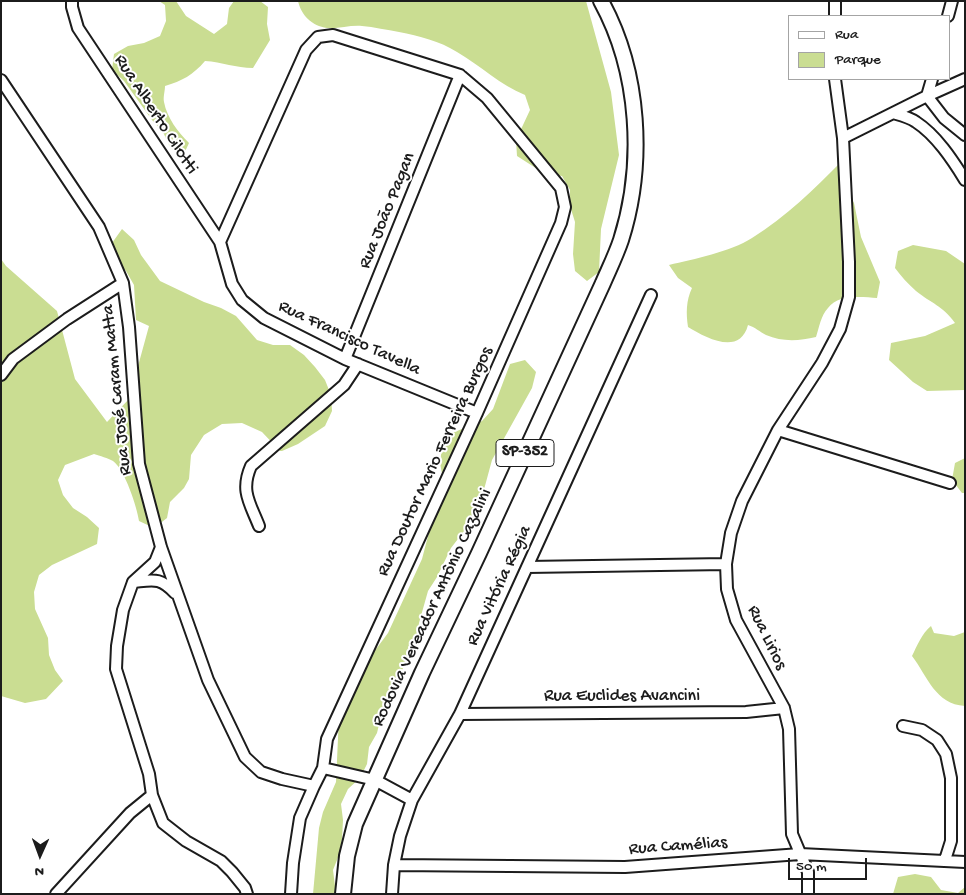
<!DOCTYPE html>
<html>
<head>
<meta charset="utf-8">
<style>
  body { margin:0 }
  #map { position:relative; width:966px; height:895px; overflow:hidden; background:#fff; font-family:"Gochi Hand",sans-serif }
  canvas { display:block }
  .frame { position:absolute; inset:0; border:2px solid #1c1c1c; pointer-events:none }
  .legend { position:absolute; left:788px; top:15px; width:162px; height:65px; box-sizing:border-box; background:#fff; border:1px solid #a4a4a4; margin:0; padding:6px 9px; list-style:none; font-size:15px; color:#1c1c1c }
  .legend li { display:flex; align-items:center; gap:10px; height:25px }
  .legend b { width:25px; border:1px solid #a4a4a4 }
  .north { position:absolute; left:15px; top:830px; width:50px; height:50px; -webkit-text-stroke:4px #fff; paint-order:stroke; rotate:182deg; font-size:14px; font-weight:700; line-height:20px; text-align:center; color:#1c1c1c }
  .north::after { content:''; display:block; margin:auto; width:18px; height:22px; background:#1c1c1c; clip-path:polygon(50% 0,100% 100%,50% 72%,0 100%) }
  .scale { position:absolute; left:788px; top:858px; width:79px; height:22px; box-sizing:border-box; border:2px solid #1c1c1c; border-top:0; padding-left:6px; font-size:15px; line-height:18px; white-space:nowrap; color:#1c1c1c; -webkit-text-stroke:4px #fff; paint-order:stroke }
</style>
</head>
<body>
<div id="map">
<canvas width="966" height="895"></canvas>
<div class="frame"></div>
<ul class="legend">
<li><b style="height:6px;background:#fff"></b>Rua</li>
<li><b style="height:14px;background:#cadd92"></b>Parque</li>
</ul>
<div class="north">N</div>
<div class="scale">50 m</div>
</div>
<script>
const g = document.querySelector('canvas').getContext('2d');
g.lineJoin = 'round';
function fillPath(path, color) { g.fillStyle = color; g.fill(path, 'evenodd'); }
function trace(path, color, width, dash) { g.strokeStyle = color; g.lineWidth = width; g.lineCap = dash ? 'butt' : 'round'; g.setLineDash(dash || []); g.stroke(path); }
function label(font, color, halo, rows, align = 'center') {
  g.font = font + ' "Gochi Hand",sans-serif'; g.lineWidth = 4; g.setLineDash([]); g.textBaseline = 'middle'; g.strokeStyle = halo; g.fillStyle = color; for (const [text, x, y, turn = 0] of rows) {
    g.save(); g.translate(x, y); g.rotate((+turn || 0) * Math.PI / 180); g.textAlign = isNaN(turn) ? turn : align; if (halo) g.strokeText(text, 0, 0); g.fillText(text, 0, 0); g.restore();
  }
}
const green = new Path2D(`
  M159,1H176L186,16L214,34L227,24L229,8L234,1H260L268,7L267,24L270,40L253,68C236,68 222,62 205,61C193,75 182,81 165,86C165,91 163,97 164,102C167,118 178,132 189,143L182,158L170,147L163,132L152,120L124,81L112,70L114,54L128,46L144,43L160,36L166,21L165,5Z
  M298,1H586L611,92L619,155L601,229L599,272L587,281L575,271L573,254L575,222L570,206V190L562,176L545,174L517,156L516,140L530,110L525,95C500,85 481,66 457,52C440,41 419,36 399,32C387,30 374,27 362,26C350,25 338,29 327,28C312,26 301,15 298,1Z
  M842,161L846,188L854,203L861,237L880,282L877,298C862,297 838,294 828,308C821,315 819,328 816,337C799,341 782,342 766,335C760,332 755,327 748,325C740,356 706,338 688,327C686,313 686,301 692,288L678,278L669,265C694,259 730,252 752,238C786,217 814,189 842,161Z
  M122,229L134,240L141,255L160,281L204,302L221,308L236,316L257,340L273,345H290L304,355L315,367L325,380L331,395L332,411L325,426L298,444L282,451H280L262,432L242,423L222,424L204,435L191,455L189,479L184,488L170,502L167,518L154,528L139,521C137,507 125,470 113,461C108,458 100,456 94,454L65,465L58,480L63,495L73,508L87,517L99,528L97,544L52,565L39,575L34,592L35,609L48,638L49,655L55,670L63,681L46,699L25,703L1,696V259L6,266L57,311L75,379L107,422L129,399L149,326L136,320L134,285L126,271L115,259L112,243Z
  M913,245L946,251L965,264V390L927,391L913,382L889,360L891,343L925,336L955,323C942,305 932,304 916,291C908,284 901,276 895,268L898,251Z
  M525,360L536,372L532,388L492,460L479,508L471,522L451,548L437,577L428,591L419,623L417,639L411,654L385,700L377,733L369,747L367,764L360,778L348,789L341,804L343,820L342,839L339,855L333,870L336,894H313L319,828L323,812L336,782L339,716L359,672L388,633L422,559L443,479L440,463L442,447L452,433L482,421L493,409L510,364Z
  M965,458V493H962L952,480L955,463Z
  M931,626L934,633L954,636L965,632V706C935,704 928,677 912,656C917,646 922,633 931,626Z
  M915,874L931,877L941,890L958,893L965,887V894H893L898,877Z`);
const minor = new Path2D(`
  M72,1V7L78,28L220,242L232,284L242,300L264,318L345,359L477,413
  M835,16V1
  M948,16L952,1
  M932,79L927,96L944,118L965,135
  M1,80L99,227L123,283L129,327L139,464L161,547L208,680L245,757L261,772L282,779L314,786
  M893,113C900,115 909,117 916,122C936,135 952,159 965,180
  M843,138L927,96L965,79
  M220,242L306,50L318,37L333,35L460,75L487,98L561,188L565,207L561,223L477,413L327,739L323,768L314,786L300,818L293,863L291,894
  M345,359L460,75
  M1,375L13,359L67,319L123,283
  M778,430L950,483
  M259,526C250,503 240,491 251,466L344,385L358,364
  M161,547L155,562L133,582L123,610L117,646L116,669L149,774L152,795L163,823L186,841L221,861L232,872L245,888L247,894
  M527,567L726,564
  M133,582C154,580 160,577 175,593
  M460,714L746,712L784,708
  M903,726L922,730L937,740L946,754L951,778V841L945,860
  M323,768L375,780L412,800
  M394,865L625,867L800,854L965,862
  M56,894L130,813L152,795
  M392,894L394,865L400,836L412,800L460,714L651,295
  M808,894V872L792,834L789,729L784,708L736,620L727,589L726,564L731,533L742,501L778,430L822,363L840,329L849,297V262L843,138L835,79`);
const major = new Path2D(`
  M343,894L347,856L355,824L422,673L479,553L603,283C609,269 616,255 621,240C645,164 640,72 601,1`);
const shields = [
  [525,453,58]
];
const shieldNames = [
  ["SP-352",525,453]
];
const streetNames = [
  ["Rua Alberto Cilotti",155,115,57],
  ["Rua João Pagan",388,211,-68],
  ["Rua Francisco Tavella",349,339,25],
  ["Rua José Caram Matta",118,390,-96],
  ["Rua Doutor Mario Ferreira Burgos",436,462,-65],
  ["Rua Vitória Régia",500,586,-65],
  ["Rodovia Vereador Antônio Cazalini",433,608,-65],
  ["Rua Lirios",766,638,64],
  ["Rua Euclides Avancini",622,697],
  ["Rua Camélias",678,847,-4]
];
fillPath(green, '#cadd92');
trace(minor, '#1c1c1c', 14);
trace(major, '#1c1c1c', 18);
trace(minor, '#fff', 10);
trace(major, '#fff', 14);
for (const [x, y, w] of shields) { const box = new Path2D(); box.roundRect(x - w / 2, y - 13.5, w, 27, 4); g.fillStyle = '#fff'; g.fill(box); trace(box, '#1c1c1c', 1); }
label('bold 16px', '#1c1c1c', null, shieldNames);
label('18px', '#1c1c1c', '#fff', streetNames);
</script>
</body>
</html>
